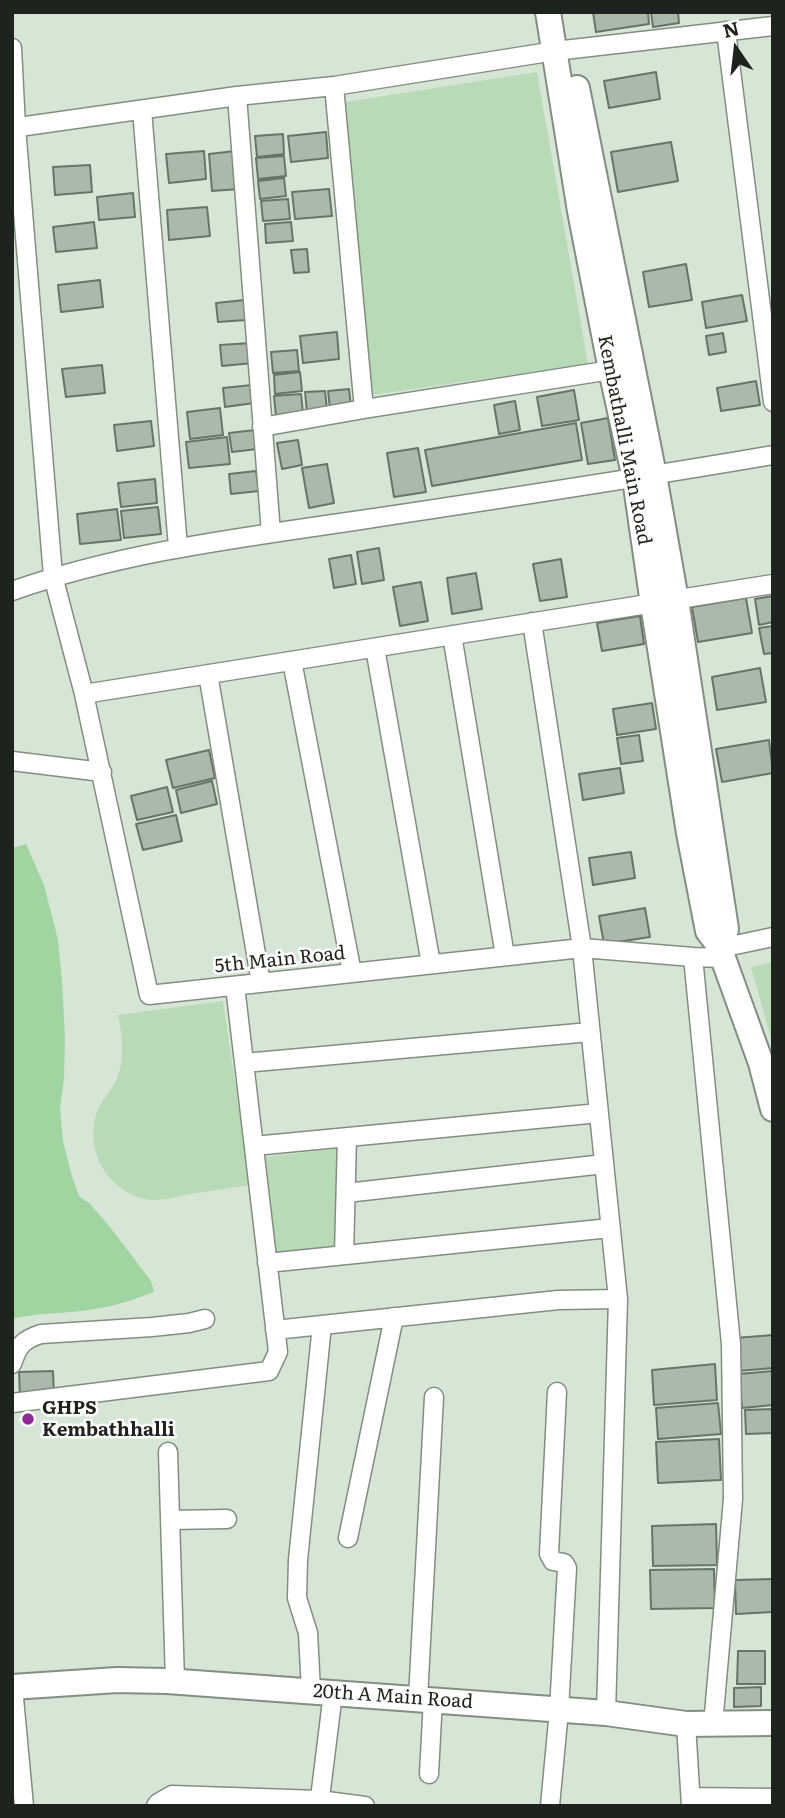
<!DOCTYPE html>
<html>
<head>
<meta charset="utf-8">
<style>
  body { margin:0 }
  #map { position:relative; width:785px; height:1818px; overflow:hidden; background:#d7e5d7; font-family:Literata,serif }
  canvas { display:block }
  .frame { position:absolute; inset:0; border:14px solid #1e231e; pointer-events:none }
  .north { position:absolute; left:701px; top:14px; width:70px; height:70px; -webkit-text-stroke:5px #fff; paint-order:stroke; rotate:346deg; font-size:19px; font-weight:700; line-height:28px; text-align:center; color:#1e231e }
  .north::after { content:''; display:block; margin:auto; width:24px; height:32px; background:#1e231e; clip-path:polygon(50% 0,100% 100%,50% 72%,0 100%) }
</style>
</head>
<body>
<div id="map">
<canvas width="785" height="1818"></canvas>
<div class="frame"></div>
<div class="north">N</div>
</div>
<script>
const g = document.querySelector('canvas').getContext('2d');
g.lineJoin = 'round';
function fillPath(path, color) { g.fillStyle = color; g.fill(path, 'evenodd'); }
function trace(path, color, width, dash) { g.strokeStyle = color; g.lineWidth = width; g.lineCap = dash ? 'butt' : 'round'; g.setLineDash(dash || []); g.stroke(path); }
function label(font, color, halo, rows, align = 'center') {
  g.font = font + ' Literata,serif'; g.lineWidth = 5; g.setLineDash([]); g.textBaseline = 'middle'; g.strokeStyle = halo; g.fillStyle = color; for (const [text, x, y, turn = 0] of rows) {
    g.save(); g.translate(x, y); g.rotate((+turn || 0) * Math.PI / 180); g.textAlign = isNaN(turn) ? turn : align; if (halo) g.strokeText(text, 0, 0); g.fillText(text, 0, 0); g.restore();
  }
}
const green = new Path2D(`
  M537,72L588,364L372,395L346,102Z
  M773,962V1045L751,967Z
  M223,1001L250,1185C230,1188 211,1191 191,1194C179,1196 166,1200 154,1200C133,1200 112,1184 102,1167C93,1151 91,1132 96,1115C99,1104 106,1097 112,1088C126,1067 123,1038 118,1015Z
  M344,1148L338,1250L275,1257L264,1157Z`);
const water = new Path2D(`
  M26,844L44,885L58,940L62,981L65,1036L64,1079L60,1108L63,1141L71,1173L79,1196L90,1204L110,1227L151,1281L154,1292C135,1299 115,1306 95,1309C68,1314 39,1312 12,1319V848Z`);
const building = new Path2D(`
  M593,12H648L649,24L596,32Z
  M651,12H678L679,23L653,27Z
  M656,72L660,99L609,108L604,81Z
  M326,132L328,158L291,162L288,136Z
  M283,134L284,154L257,157L255,136Z
  M671,142L678,181L618,192L611,152Z
  M204,151L206,179L169,183L166,154Z
  M235,151L239,189L212,191L209,154Z
  M284,156L286,176L258,179L256,158Z
  M90,165L92,192L55,195L53,167Z
  M284,178L286,196L260,199L258,181Z
  M329,189L332,216L295,219L292,192Z
  M133,193L135,217L99,220L97,197Z
  M288,199L290,219L263,221L261,201Z
  M207,207L210,236L169,240L167,210Z
  M94,222L97,248L56,252L53,227Z
  M291,222L293,241L266,243L265,224Z
  M307,249L309,272L294,273L291,250Z
  M686,264L692,300L649,307L643,272Z
  M100,280L103,307L61,312L58,285Z
  M742,295L747,321L706,328L702,302Z
  M245,300L246,320L218,322L216,303Z
  M337,332L339,359L303,363L300,336Z
  M723,333L726,352L709,355L706,336Z
  M251,343L253,363L222,366L220,345Z
  M297,350L299,371L273,373L271,352Z
  M102,365L105,393L66,397L62,369Z
  M300,372L302,391L275,394L274,375Z
  M756,381L760,405L721,411L717,388Z
  M252,385L254,403L225,407L223,388Z
  M349,389L351,407L330,409L328,391Z
  M574,390L579,420L542,426L537,397Z
  M325,391L327,410L307,412L305,392Z
  M301,394L303,413L276,416L274,396Z
  M515,401L520,430L499,434L494,405Z
  M220,408L223,435L190,439L187,412Z
  M608,418L615,460L588,464L581,423Z
  M151,421L154,446L117,451L114,425Z
  M576,423L582,460L432,486L425,450Z
  M255,430L257,449L232,452L229,433Z
  M227,437L230,464L189,468L186,442Z
  M298,440L302,465L282,469L277,443Z
  M418,448L426,492L394,497L387,453Z
  M327,464L334,503L309,508L302,468Z
  M256,471L259,491L231,494L229,474Z
  M155,479L157,503L121,507L118,483Z
  M158,507L161,534L124,538L121,511Z
  M117,509L121,540L80,544L77,514Z
  M379,548L384,580L362,584L357,552Z
  M351,555L356,584L334,588L329,559Z
  M561,559L567,597L540,601L533,564Z
  M476,573L482,609L452,614L447,578Z
  M421,582L428,621L400,626L393,587Z
  M773,596V622L759,625L755,599Z
  M746,598L752,633L698,642L692,607Z
  M640,616L644,644L602,651L597,623Z
  M773,626V653L764,654L759,628Z
  M760,668L766,702L717,710L712,677Z
  M652,703L656,729L617,735L613,709Z
  M639,735L643,761L621,764L617,738Z
  M769,740L773,773L722,782L716,749Z
  M209,750L215,778L173,788L166,760Z
  M620,768L624,793L583,800L579,774Z
  M212,781L217,804L181,813L176,790Z
  M167,787L173,812L137,820L131,796Z
  M176,815L182,841L143,850L136,824Z
  M631,852L635,878L593,885L589,858Z
  M645,908L650,937L604,944L599,916Z
  M773,1335V1368L738,1371L735,1338Z
  M715,1364L717,1400L654,1405L652,1370Z
  M53,1371L54,1397L20,1398L19,1372Z
  M773,1371V1405L742,1408L739,1374Z
  M718,1403L721,1434L658,1439L656,1408Z
  M773,1409V1433L746,1434L745,1410Z
  M719,1439L721,1480L658,1483L656,1442Z
  M716,1524L717,1565L653,1566L652,1526Z
  M714,1569L715,1608L651,1609L650,1570Z
  M773,1579V1612L736,1614L735,1580Z
  M738,1651H765V1684H737Z
  M761,1687V1706L734,1707V1688Z`);
const street = new Path2D(`
  M726,31L773,402
  M12,48L16,127L53,576L84,694L149,995L582,948L693,957L723,958
  M334,86L364,409
  M237,96L271,533
  M142,110L178,547
  M12,128L237,96L334,86L555,51L773,26
  M262,427L364,409L611,370
  M12,591C123,552 239,538 354,521C494,500 634,479 773,455
  M532,622L582,948L618,1299L606,1713
  M452,635L505,956
  M375,648L431,964
  M292,661L352,973
  M208,674L261,983
  M84,694L773,584
  M12,761L102,772
  M721,948L773,937
  M693,957L731,1344L733,1499L713,1725
  M244,1063L590,1032
  M254,1146L599,1113
  M346,1193L604,1164
  M344,1255L347,1137
  M267,1263L610,1228
  M275,1330L558,1300L618,1299
  M12,1364C18,1346 22,1340 41,1334L152,1327L189,1323L205,1319
  M12,1403L269,1371L278,1352L235,986
  M168,1452L175,1681
  M170,1520L227,1519
  M348,1538L394,1317
  M13,1687L24,1806
  M311,1690L308,1633L297,1598L298,1560L322,1325
  M418,1698L434,1397
  M686,1724L691,1806
  M429,1774L433,1699
  M691,1797L773,1798
  M156,1806L158,1803L172,1795L319,1800L365,1806
  M319,1806L333,1693
  M550,1806L559,1710L567,1568L564,1563L553,1561L549,1554L557,1392`);
const secondary = new Path2D(`
  M548,12L580,211L611,370L635,479L653,604L689,833L708,931L721,948L723,958L761,1063L773,1109
  M577,88L654,475L676,600L726,929L721,948
  M12,1687L117,1680L167,1681L606,1713L686,1724L773,1723`);
const markers = [
  [28,1419,7,"#8d2c94"]
];
const streetNames = [
  ["Kembathalli Main Road",624,440,79],
  ["5th Main Road",280,960,-6],
  ["20th A Main Road",393,1697,4]
];
const poiNames = [
  ["GHPS",42,1408],
  ["Kembathhalli",42,1430]
];
fillPath(green, '#b8dab7');
fillPath(water, '#a0d4a0');
fillPath(building, '#abb8ab');
trace(building, '#687467', 2);
trace(street, '#828e81', 21);
trace(secondary, '#828e81', 28);
trace(street, '#fff', 18);
trace(secondary, '#fff', 24);
for (const [x, y, r, color] of markers) { const dot = new Path2D(); dot.arc(x, y, r, 0, 2 * Math.PI); g.fillStyle = color; g.fill(dot); trace(dot, '#fff', 2.5); }
label('19px', '#1e231e', '#fff', streetNames);
label('bold 19px', '#1e231e', '#fff', poiNames, 'left');
</script>
</body>
</html>
